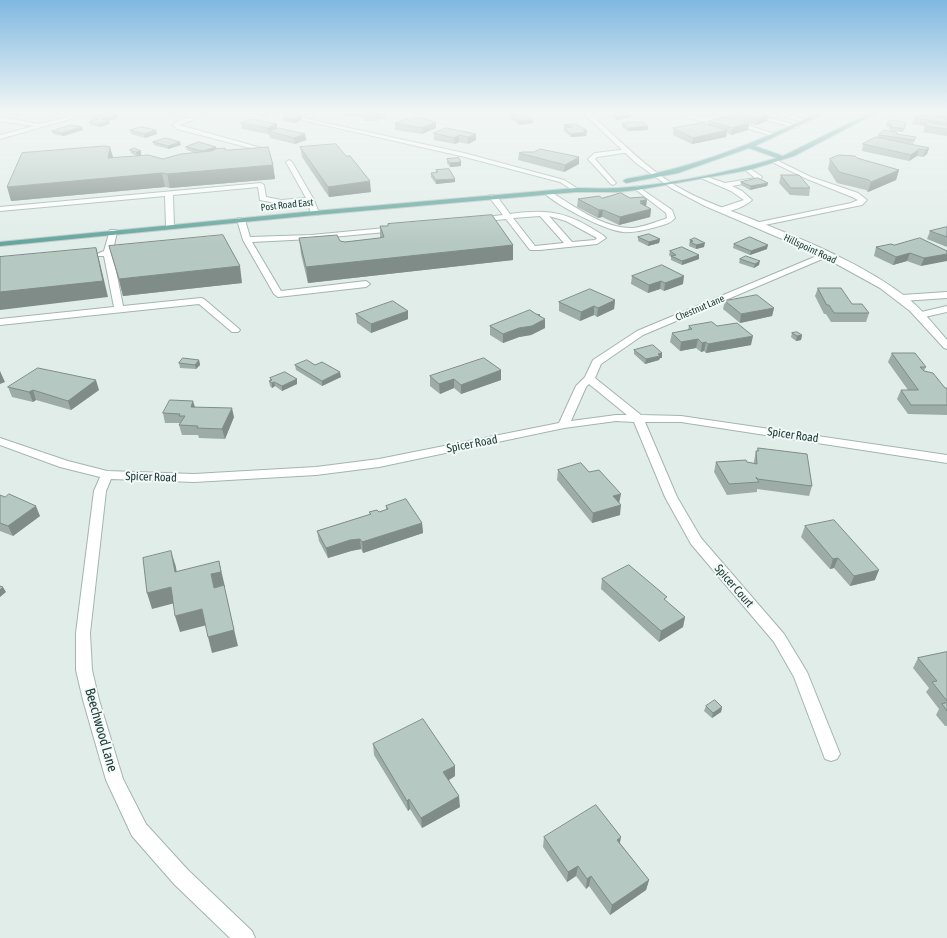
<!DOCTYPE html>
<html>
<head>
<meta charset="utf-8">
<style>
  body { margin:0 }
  canvas { display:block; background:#e1ede9 }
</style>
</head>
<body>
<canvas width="947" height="938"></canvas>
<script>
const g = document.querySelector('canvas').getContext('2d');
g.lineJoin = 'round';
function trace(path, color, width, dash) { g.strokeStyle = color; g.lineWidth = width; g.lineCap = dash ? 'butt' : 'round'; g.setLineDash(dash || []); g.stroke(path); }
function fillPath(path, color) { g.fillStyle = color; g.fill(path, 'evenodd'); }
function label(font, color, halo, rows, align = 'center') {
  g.font = font + ' "Asap Condensed",sans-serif'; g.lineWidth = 4; g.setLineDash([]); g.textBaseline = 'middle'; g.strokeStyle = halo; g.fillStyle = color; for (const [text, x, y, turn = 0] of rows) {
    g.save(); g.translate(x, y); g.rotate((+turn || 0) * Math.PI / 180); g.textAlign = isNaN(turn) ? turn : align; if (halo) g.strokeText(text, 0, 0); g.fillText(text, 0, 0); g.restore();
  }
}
const service = new Path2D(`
  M291,113H297L291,117H287V115Z
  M731,113H751L799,126L796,128L750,116L734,115Z
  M775,113H782L809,121L806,123Z
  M688,114L700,117L725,118L778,135L773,136L725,122L700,121L686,117L685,116Z
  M628,149L631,151L630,152L597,157L595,159L615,182L616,183L613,185L611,184L588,159L595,153Z
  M774,159L811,177L858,193L867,200L862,205L852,207L755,227V223L851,203L858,200L852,197L807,179L772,162V160Z
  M289,160L292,162L314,200L319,213L318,215H312L307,202L281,204L260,200L258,187L173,195L174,227L170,229L166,227L165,196L0,211V207L261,183L264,185L266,197L281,200L306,198L286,162Z
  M747,167L761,176L762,177L759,181L732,186L742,191L752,200C746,206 729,213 720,212V208L744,200L731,191L701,178L704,176L725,183L755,178L744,169Z
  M637,186L672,210L675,218C670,224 663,225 656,227C645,230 634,233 623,232C604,230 556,205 543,192L545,191H549C573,205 603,229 633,228C644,227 655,222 665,219L667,218L666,213L635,189L634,188Z
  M490,195H496L510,214C541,210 560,210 588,226C594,230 601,233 606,238L597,244L540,250H530L506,219L477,222V218L503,215L489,197ZM540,216L564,243L535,246L513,218ZM549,216L566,221L597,238L595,240L572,242Z
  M238,218H241L245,220L250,237L311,235L396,227L400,229L396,231L311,239L252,242L281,291L366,281L370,284L366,287L278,297L274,294L243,240L237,220Z
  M110,230H116L117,232L113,250H126L130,252L126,254L113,255L123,306L201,298L204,299L238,328L240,330L238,332H232L199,304L0,325V319L114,307L104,256H98L97,254L104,251Z`);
const minor = new Path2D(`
  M83,113H91L0,139V135L34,126L0,121V117L40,124Z
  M204,113H211L179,125L265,149L262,151L177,129L173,125L178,121Z
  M271,113H280L464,153L564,180L580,190L574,191L560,182L461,156Z
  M824,253H827V257L643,335L601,364L595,378L641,415L681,416L947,455V463L681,422H645L677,497L701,538L784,634L807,672L840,754L837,759L831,761L825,759L794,677L774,642L691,544L665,497L634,422L616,421L564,428L379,467L316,475L194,482L111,479L106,491L90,633L92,670L99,700L123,779L146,824L188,870L252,931L255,938H230L174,884L132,836L106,780L83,700L76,670V633L94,491L100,477L60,467L0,445V438L68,461L107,471L194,474L316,467L379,459L559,423L576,386L585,377L593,360L637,331ZM589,384L627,415H616L571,421L586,387Z
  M947,292V298L902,301L898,298L902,295Z
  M947,306V312L920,318L915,315L917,313Z`);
const tertiary = new Path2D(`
  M583,113H589C620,140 648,171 685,191C705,202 727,209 749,218C804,240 863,263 910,300C924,312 935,326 947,340V349L944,348L910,311L880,288L822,256L705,206L671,188L636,163Z`);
const primary = new Path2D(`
  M818,113H825L755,146L783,156L870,113H876L794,156L749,170L637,190L618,192H576L315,215L0,246V242L315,211L576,188C590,188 605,189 619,188C672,184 726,173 777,158L749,148L678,173L626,183L623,181L626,179C694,168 757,142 818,113Z`);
const wall = new Path2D(`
  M164,113H183L174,115Z
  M255,113H269L270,114L263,116L255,114Z
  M347,113H385L386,119H378V121H365V118L359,116H348Z
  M729,113H759L768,115L767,121L756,125L728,117Z
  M932,113H947V136L923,132L925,126L912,124L914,118L937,117L939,114Z
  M117,114L118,118L109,121L110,124L99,127L90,125L89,122L92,120L91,117Z
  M613,114L630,115V118L616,120L613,117Z
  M511,116L533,120V123L519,125L511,119Z
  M283,118L302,119L300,120V121L295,123L283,121Z
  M409,120L436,122V128L422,134L395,130V123Z
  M709,121L748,130L731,135L727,133L726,137L692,144L673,135V128L708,125Z
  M626,122L648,130L628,131L622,127V123H626Z
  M906,122L903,132L889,130L890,127H886L887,123Z
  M241,123L305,134L306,140L295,144L270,138L269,134H268L242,129Z
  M564,125L587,130L586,136L571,137L564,131Z
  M83,130L63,136L53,134L52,131Z
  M130,130H156L157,134L145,138L131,134Z
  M897,132V134L916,137L915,140L913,144L895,141L929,148L927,154L923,157L917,156L909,161L862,151L863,144L878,137L879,135Z
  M434,133L476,134V140L468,144L459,142L455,144L434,140Z
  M153,142L181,145L168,149L154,145Z
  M186,147H216L217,149L225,150L273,165L275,179L170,188L165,187L11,201L113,158L163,159L195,153L187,150Z
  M300,147L371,192L329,197L302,157Z
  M130,150L141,155L137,156L131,153Z
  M519,153L579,157V164L564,172L518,160Z
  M857,158L899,170L896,180L868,192L866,190L837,183L828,169L830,159Z
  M447,159L461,162V166L450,167L447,163Z
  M436,170L455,179V182L436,184L431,177V173H436Z
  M781,175L810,188L809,196L790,195L779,183Z
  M741,182L768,183L767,186L750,190L741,185Z
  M602,198L646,207L651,209L650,217L619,225L602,217L598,218L577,207L578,199Z
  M388,224L513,245V260L308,283L301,254L299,238L345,242L380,238V226H388Z
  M947,227V247L927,239L930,231Z
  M638,237L660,239L659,243L648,246L638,241Z
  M690,240L704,247L696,249L689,246Z
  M734,244L767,249L750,255L733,248Z
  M894,245L947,251L921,266L907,261L893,265L874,256L876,247Z
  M109,246L242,283L123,296Z
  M670,251L699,255V259L682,265L671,260V257L669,255Z
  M740,259L759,265L754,268L739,263Z
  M632,276L683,284L664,291L660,289L648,293L631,284Z
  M818,288L852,304L869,313L866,322H831L826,314H824L815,296Z
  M615,300L614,309L597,317L594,315L580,321L559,311V302Z
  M725,301L774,308L772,316L740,323L723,309Z
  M408,311V319L371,333L357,323L356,314Z
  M540,316L545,328L531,335L519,337L503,343L490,335V326Z
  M689,326H717L751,345L706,353L704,351L701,352L696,348L680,351L670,342L672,333L688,330Z
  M792,333L802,335L801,340L796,341L791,337Z
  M634,350L662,353V358H660L659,360L645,364L634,354Z
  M892,353L926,367L924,371L945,388H947V415L908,414L897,399L901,390H908L888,362Z
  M199,360L200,365L196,369L180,368L179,363Z
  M295,365H315L341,377L322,386L296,370Z
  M501,370V380L461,394L454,388L440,394L430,386V376Z
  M270,378L297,379V384L282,391L275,386L272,388L270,386L269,381H270Z
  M8,387L99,390L71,410L36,400L33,402L12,397Z
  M195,407L234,417L225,439L199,438L198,435H182L179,425L180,423H165L163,413Z
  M758,448L812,486L809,496L757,489V492L727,495L714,472L716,462H747L754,463V461L756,451H757Z
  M558,470L589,472L619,503L620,515L592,523L557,480Z
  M0,495L40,516L13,536L0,531Z
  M386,506L422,523L423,533L363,553L361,549L351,551L328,558L319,541L317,531L370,515L369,512H379L386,510Z
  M805,526L875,580L850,586L834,568L830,569L801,537Z
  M602,579L666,601L685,617L683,627L659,642L601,589Z
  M947,652V726H945L936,715L939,709L926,692L929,688L913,668L918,658Z
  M706,706L722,707L721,712L712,718L704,711Z
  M373,744L455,766V776L449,780L460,807L422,828L410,809L408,811L374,755Z
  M544,837L620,843L649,880L646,890L610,915L589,886L586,889L576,876L567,882L543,847Z`);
const shadedWall = new Path2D(`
  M173,113H183L174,115Z
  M263,113H269L270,114L263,116Z
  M117,114L118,118L104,122L109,121L110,124L99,127L98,124L102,119Z
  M630,115V118L616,120L617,117Z
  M768,115L767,121L756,125L758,118Z
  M302,116V119L300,120V121L295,123L294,120L297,118Z
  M533,120V123L519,125V121Z
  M436,122V128L422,134V128Z
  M749,123L748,130L731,135L732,128Z
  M277,124V131H269V134H268L267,128Z
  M648,126V130L628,131V128Z
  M82,127L83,130L63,136L62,133Z
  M156,130L157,134L145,138L144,134Z
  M583,130H587L586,136L571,137V134Z
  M727,130L726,137L692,144L693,138Z
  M305,134L306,140L295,144L294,138Z
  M476,134V140L468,144V137Z
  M459,135V142L455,144L454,138Z
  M180,142L181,145L168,149V146Z
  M110,147L114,160L108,158Z
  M216,147L217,150L204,155L203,151Z
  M929,148L927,154L923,157L925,150Z
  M919,149L917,156L909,161L911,155Z
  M141,151V155L137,156L136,152Z
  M579,157V164L564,172L565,165Z
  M461,162V166L450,167V163Z
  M273,165L275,179L170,188L167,174Z
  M899,170L896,180L868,192L871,182Z
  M162,173L165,187L11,201L7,187Z
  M455,179V182L436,184V180Z
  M370,181L371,192L329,197L328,187Z
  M768,183L767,186L750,190L751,186Z
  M647,200L646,207L639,211L640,201Z
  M651,209L650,217L619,225L620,217Z
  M599,210H603L602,217L598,218Z
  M660,239L659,243L648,246L649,242Z
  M705,243L704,247L696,249V245Z
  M513,245V260L308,283L306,267Z
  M768,245L767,249L750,255L751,251Z
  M96,248L100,263L108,297L0,310V292Z
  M910,253L907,261L893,265L896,257Z
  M947,254V261L921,266L924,258Z
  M699,255V259L682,265V261Z
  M760,261L759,265L754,268L755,264Z
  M240,266L242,283L123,296L119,279Z
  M684,276L683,284L664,291L665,283Z
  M661,281L660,289L648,293L649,285Z
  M615,300L614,309L597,317L598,308Z
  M594,306V315L580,321L581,312Z
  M774,308L772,316L740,323L741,314Z
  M408,311V319L371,333V324Z
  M540,315V322L545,319V328L531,335L519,337L503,343V334Z
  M802,335L801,340L796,341L797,336Z
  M753,336L751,345L706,353L708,344Z
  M698,339L696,348L680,351L681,342Z
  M706,342L704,351L701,352L702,343Z
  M662,353V358H660L659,360L645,364L646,359Z
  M199,360L200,365L196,369L195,365Z
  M501,370V380L461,394V385Z
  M0,371L5,382L0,384Z
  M340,372L341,377L322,386V381Z
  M297,379V384L282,391V386Z
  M454,379V388L440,394L439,384Z
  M96,380L99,390L71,410L68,401Z
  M274,382L275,386L272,388V383Z
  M33,390L36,400L33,402L29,392Z
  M193,401L196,410L191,407Z
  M232,408L234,417L225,439L222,429Z
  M621,494L619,504L613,496Z
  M621,505L620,515L592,523L593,513Z
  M36,506L40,516L13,536L8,526Z
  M422,523L423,533L363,553L362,542Z
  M360,539L361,549L351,551L328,558L326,548L350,540Z
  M171,551L176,567L179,588L175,572Z
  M838,558L834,568L830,569L833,559Z
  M219,561L225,587H224L238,646L212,653L208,637L214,588L211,574Z
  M879,570L875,580L850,586L854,576Z
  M3,587L6,592L0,597V590Z
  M171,587L175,603L152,609L147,593Z
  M202,609L207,625L180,632L175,616Z
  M685,617L683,627L659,642L661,631Z
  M722,707L721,712L712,718L713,713Z
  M455,766V776L444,783L443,772Z
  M459,796L460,807L422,828L421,818Z
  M409,799L410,809L408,811L407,801Z
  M621,837L619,848L617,840Z
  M578,866L576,876L567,882L568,872Z
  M591,876L589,886L586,889L587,879Z
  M649,880L646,890L610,915L612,905Z`);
const building = new Path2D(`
  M107,113L117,114L102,119L109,121L98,124L89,122L98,119L91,117Z
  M365,113H378L377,115H365Z
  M625,113H627L630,115L617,117L613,114Z
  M737,113H759L768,115L758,118Z
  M940,113H947V117L937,116Z
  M293,114L302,116L297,118H300L294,120L283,118Z
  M524,114L533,120L519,121L511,116Z
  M917,114L947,119V123L914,118Z
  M415,117L436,122L422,128L395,123L405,119L409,120Z
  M726,117L749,123L732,128L709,121Z
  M252,119L277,124L267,128L241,123Z
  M890,120L906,122L904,129L890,127L892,124L887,123Z
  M626,122H642L648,126L628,128L622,123H627Z
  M927,122L947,125V129L925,126Z
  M702,123L727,130L693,138L673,128Z
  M575,124L587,130H583L586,132L571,134L564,128L572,127L564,125Z
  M71,125L82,127L62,133L52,131Z
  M142,127L156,130L144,134L130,130Z
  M279,128L305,134L294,138L269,131Z
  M446,128L476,134L468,137L459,135L454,138L434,133Z
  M884,130L897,132L896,134L916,137L914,140L879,135Z
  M876,137L929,148L925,150L919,149L911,155L863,144Z
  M166,138L180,142L168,146L153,142Z
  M199,142L216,147L203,151L186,147Z
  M336,144L346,156H350L370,181L328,187L300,147Z
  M105,146L110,147L108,158L148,155L163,159L181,154L211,151L214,150V149L225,148V150H229L268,147L273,165L167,174L162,173L7,187L22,153Z
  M134,148L141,151L136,152L130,150Z
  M540,149L579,157L565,165L519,153L522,152H534Z
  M839,155L855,156L857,158L899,170L871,182L869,180L839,172L830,159Z
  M459,158L461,162L450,163L447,159Z
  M449,169L455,179L436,180L431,173L438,172L436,170Z
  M781,175H799L810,188H791Z
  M758,178L768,183L751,186L741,182Z
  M621,193L630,198L643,197L647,200L640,201L644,203H640L651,209L620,217L603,210H599L578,199L599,196L602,198Z
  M492,215L513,245L306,267L299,238L337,235L340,241L345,242L379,238L384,237L380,226H388V224Z
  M947,227V237L930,231Z
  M649,234L660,239L649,242L638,237Z
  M223,235L240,266L119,279L109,246Z
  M750,237L768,245L751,251L734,244Z
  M695,238L705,243L696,245L690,242L693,241L690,240Z
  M920,238L947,251V254L924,258L910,253L896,257L876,247L891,244L894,245Z
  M682,247L699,255L682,261L671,256L676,255L670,251Z
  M96,248L103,281L0,292V257Z
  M746,256L760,261L755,264L740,259Z
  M662,265L684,276L665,283L661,281L649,285L632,276Z
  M818,288H841L852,304H862L869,313H834L829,305H827Z
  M590,289L615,300L598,308L594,306L581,312L559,302Z
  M757,295L774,308L741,314L725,301Z
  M393,301L408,311L371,324L356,314Z
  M530,310L536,314L540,315H538L545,319L532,326L519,328L503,334L490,326Z
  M712,322L717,326L737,323L753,336L708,344L706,342L702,343L698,339L681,342L672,333L692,329L689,326Z
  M797,332L802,335L797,336L792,333Z
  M653,345L662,353L658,354L660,356L646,359L634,350Z
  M892,353H915L926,367H920L924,371L933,373L945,388H947V405H911L901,390H918Z
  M183,358L199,360L195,365L179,363Z
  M484,358L501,370L461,385L454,379L439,384L430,376Z
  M307,360L315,365L322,362L340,372L322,381L295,365Z
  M38,368L96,380L68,401L33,390L29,392L8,387Z
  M285,372L297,379L282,386L274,382L272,383L269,381L272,380L270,378Z
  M170,400L193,401L191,407L232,408L222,429L197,428L198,426L179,425L185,416H179L180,414L163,413Z
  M758,448L807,454L812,486L757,479L756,477L759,482L729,484L716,462L746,460L747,462L757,464L756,451H758Z
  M581,463L589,472L599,470L621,494L613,496L621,505L593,513L558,470Z
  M9,494L36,506L8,526L0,523V495L5,497Z
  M406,499L422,523L362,542L360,539L350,540L326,548L317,531L371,514L369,512L377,510L379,512L388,509L386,506Z
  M834,520L879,570L854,576L838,558L833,559L805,526Z
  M171,551L175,572L219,561L221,572L211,574L214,588L224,585L234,630L208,637L202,609L175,616L171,587L147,593L143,558Z
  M629,565L667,597L664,599L685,617L661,631L602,579Z
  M0,586L3,587L0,590Z
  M947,652V701L932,682L937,681L918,658Z
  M715,700L722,707L713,713L706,706Z
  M947,703V711L942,704Z
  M423,719L455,766L443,772L459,796L421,818L409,799L407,801L373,744Z
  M596,805L621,837L617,840L649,880L612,905L591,876L587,879L578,866L568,872L544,837Z`);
const farStreetnames = [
  ["Post Road East",287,205,-6],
  ["Hillspoint Road",810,249,25],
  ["Chestnut Lane",700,308,-23]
];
const streetNames = [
  ["Spicer Road",793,435,8],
  ["Spicer Road",472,444,-11],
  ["Spicer Road",151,477,2],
  ["Spicer Court",734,586,49]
];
const nearStreetnames = [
  ["Beechwood Lane",101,730,74]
];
trace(service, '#a3b5b1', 2);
trace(minor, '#a3b5b1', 2);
trace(tertiary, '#a3b5b1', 2);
trace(primary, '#c1c9c8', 2);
fillPath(service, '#fff');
fillPath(minor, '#fff');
fillPath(tertiary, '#fff');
fillPath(primary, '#62a69d');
fillPath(wall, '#9daca7');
fillPath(shadedWall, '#7f8c88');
fillPath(building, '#b6c8c2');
trace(building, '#7f8c88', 1);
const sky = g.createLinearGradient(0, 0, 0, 244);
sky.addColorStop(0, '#80b8e1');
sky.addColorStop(0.46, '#f2f7f5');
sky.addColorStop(1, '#f2f7f500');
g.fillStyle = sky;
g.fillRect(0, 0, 947, 244);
label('10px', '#203f3a', '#f2f9f6', farStreetnames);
label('12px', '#203f3a', '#f2f9f6', streetNames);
label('14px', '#203f3a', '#f2f9f6', nearStreetnames);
</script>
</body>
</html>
